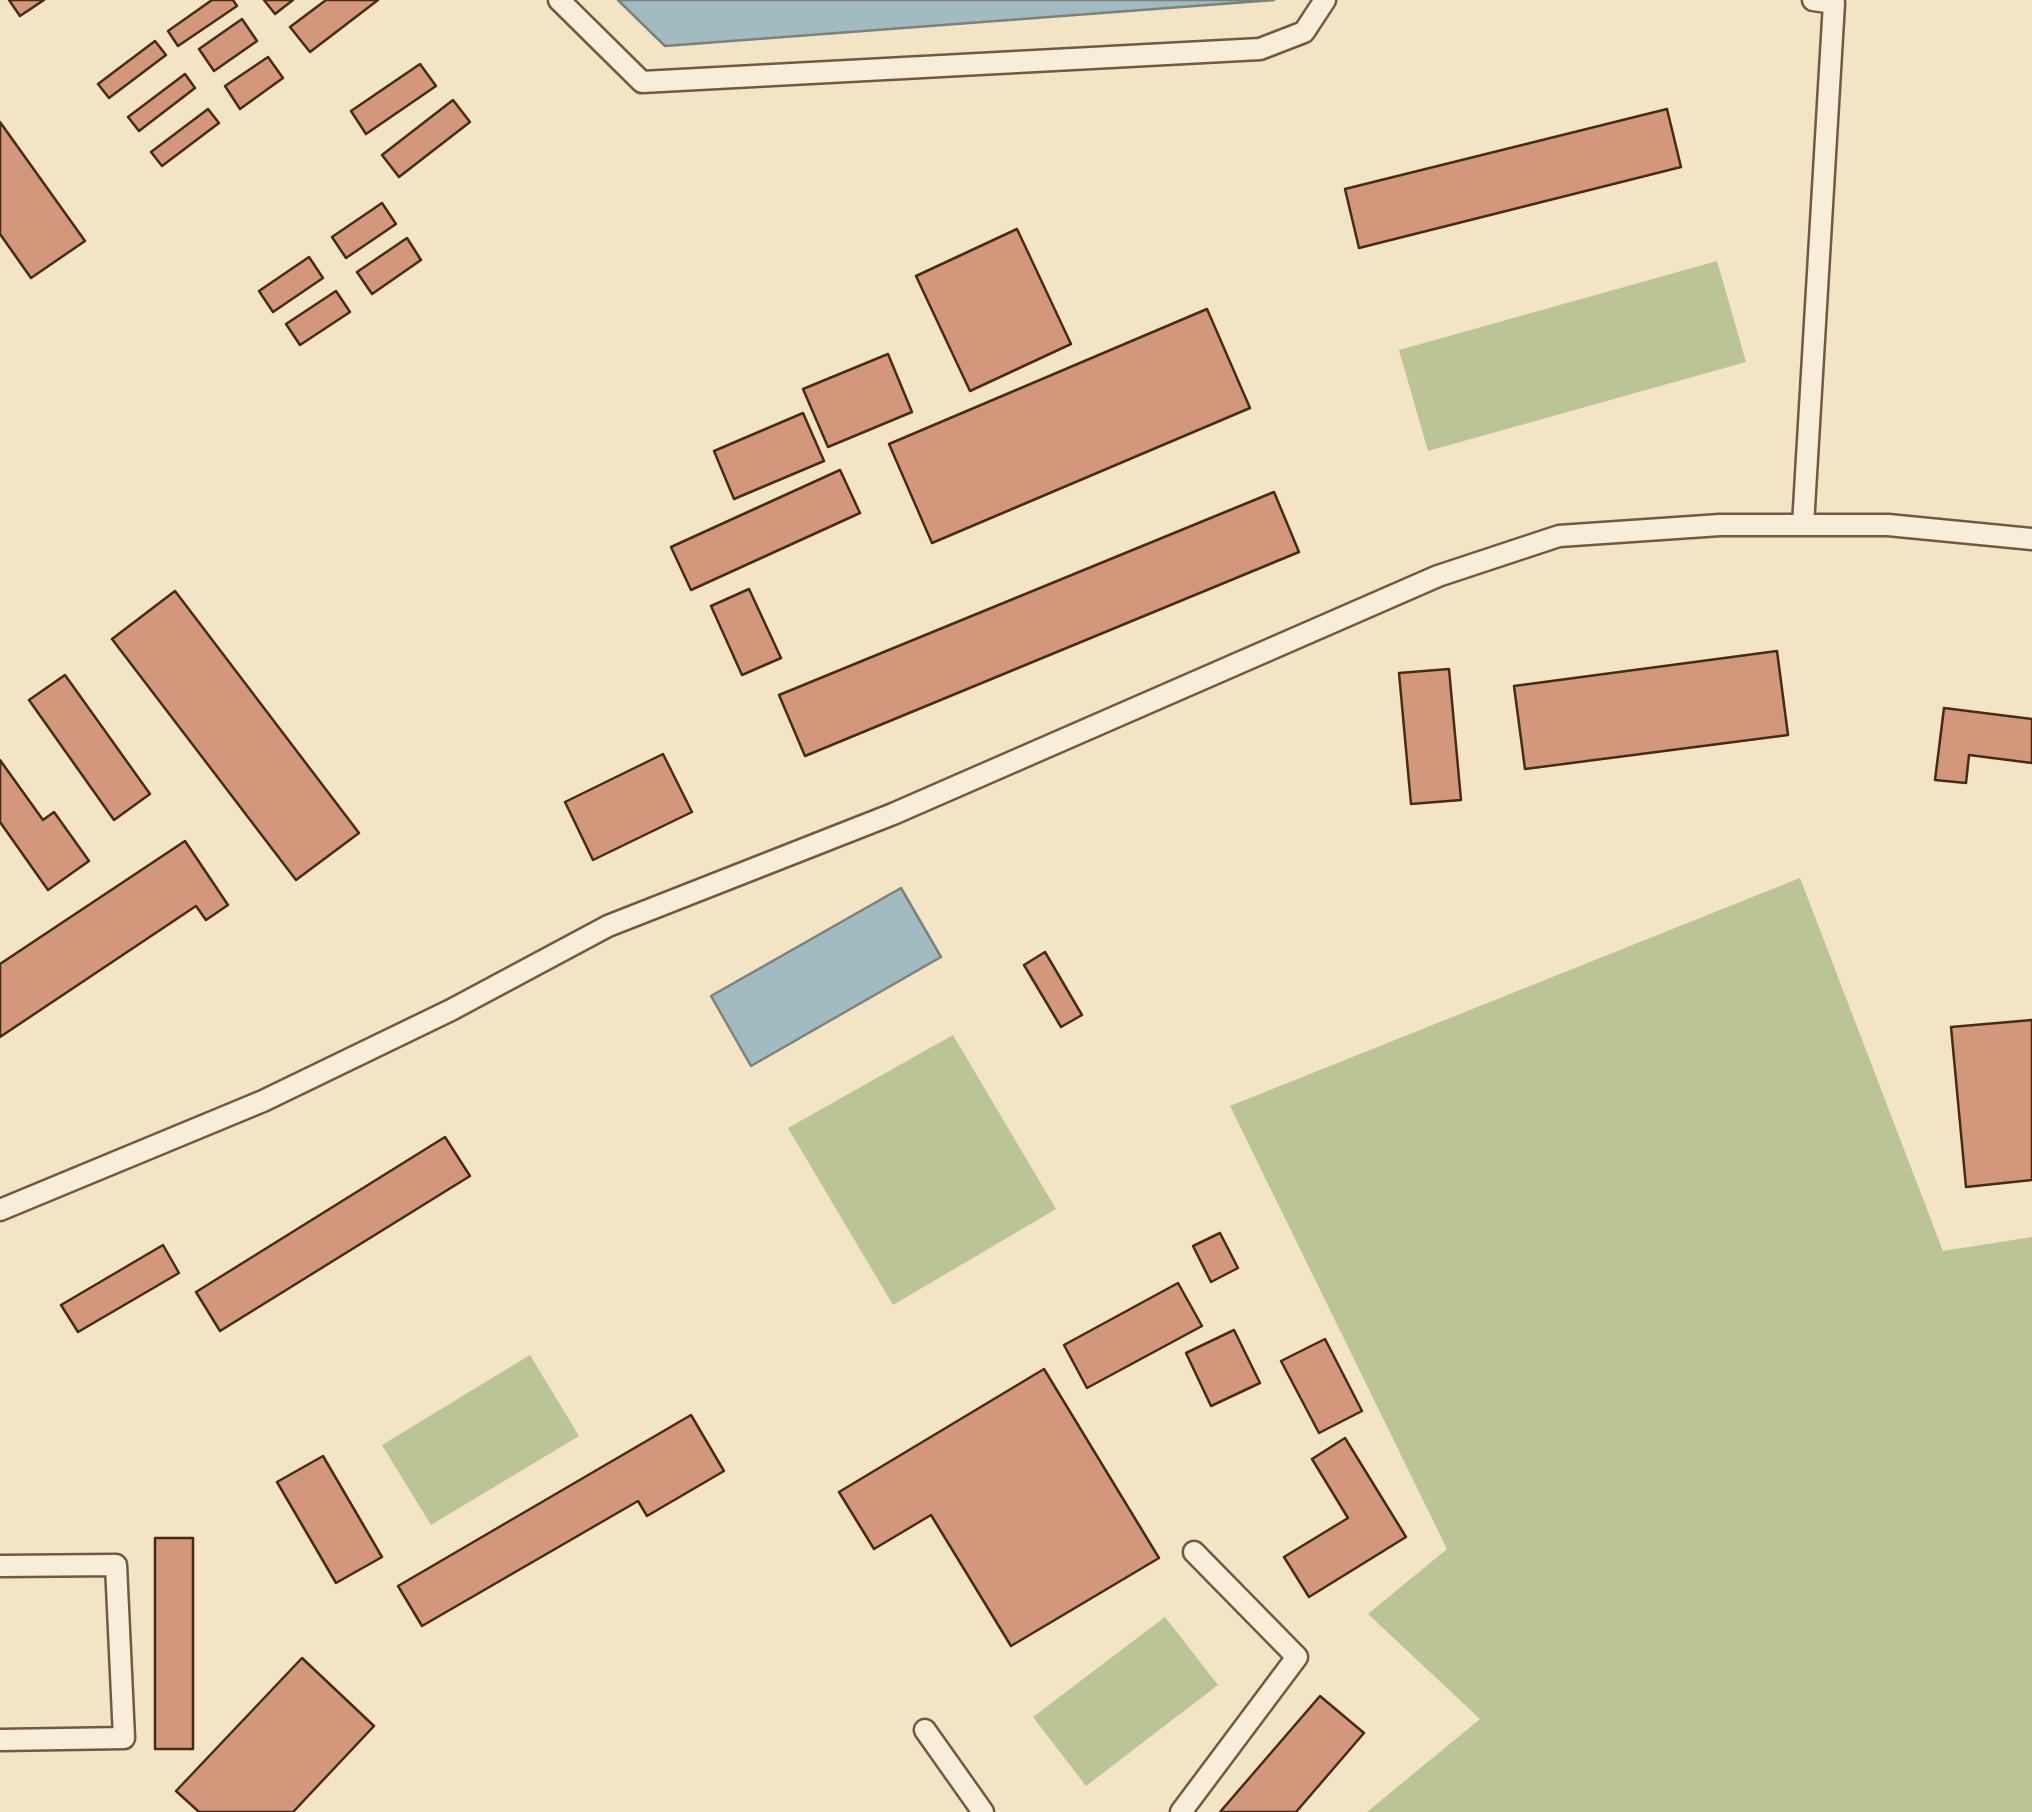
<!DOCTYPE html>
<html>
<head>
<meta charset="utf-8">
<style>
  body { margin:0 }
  canvas { display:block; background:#f2e4c5 }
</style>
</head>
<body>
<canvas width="2032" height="1812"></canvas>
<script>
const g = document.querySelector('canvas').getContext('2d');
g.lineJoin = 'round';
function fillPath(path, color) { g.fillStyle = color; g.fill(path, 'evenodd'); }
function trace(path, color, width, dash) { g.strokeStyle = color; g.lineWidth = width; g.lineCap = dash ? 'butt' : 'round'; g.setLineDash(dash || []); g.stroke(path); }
const green = new Path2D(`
  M1717,261L1746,362L1428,451L1399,350Z
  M1800,878L1943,1251L2032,1237V1812H1367L1480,1719L1368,1614L1447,1549L1230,1106Z
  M953,1035L1056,1209L893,1305L788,1128Z
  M530,1355L579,1436L431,1525L382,1445Z
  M1165,1617L1218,1685L1086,1786L1033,1717Z`);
const water = new Path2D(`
  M618,0H1274L665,46Z
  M901,888L941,957L751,1066L711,996Z`);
const building = new Path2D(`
  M9,0H44L20,16Z
  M212,0H233L237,6L178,46L168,31Z
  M264,0H293L275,14Z
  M326,0H378L310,52L290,27Z
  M242,19L257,41L214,71L199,49Z
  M155,41L166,55L109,98L98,84Z
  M268,57L283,78L240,109L225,86Z
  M420,64L436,86L366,134L351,111Z
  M185,74L195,88L139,131L128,117Z
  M453,100L470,122L399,177L382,155Z
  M208,109L219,123L162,166L151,152Z
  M1667,109L1681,167L1359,248L1345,189Z
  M0,122L85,241L31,278L0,234Z
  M382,203L396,224L346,258L332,237Z
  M1017,229L1071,344L970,391L916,276Z
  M407,238L421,260L372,294L357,272Z
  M309,257L323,278L273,312L259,291Z
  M336,291L350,312L300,345L286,324Z
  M1207,309L1250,408L932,543L889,444Z
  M888,354L912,412L828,447L803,389Z
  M803,413L824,461L734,499L714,451Z
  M840,470L860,513L691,590L671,547Z
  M1274,492L1299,552L805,756L779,695Z
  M749,589L781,658L742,675L711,606Z
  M175,591L359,833L296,880L112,639Z
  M1777,651L1788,735L1525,769L1514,686Z
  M1449,669L1461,800L1411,804L1399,673Z
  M65,675L150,794L114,820L29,700Z
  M1944,708L2032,719V763L1969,755L1966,783L1935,780Z
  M663,754L692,812L593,860L565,802Z
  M0,760L43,820L54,812L89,861L48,890L0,822Z
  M185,841L228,905L206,920L196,906L0,1037V964Z
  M1045,952L1082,1015L1061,1027L1024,965Z
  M2032,1020V1180L1966,1187L1951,1027Z
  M445,1137L470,1176L220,1331L196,1292Z
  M1220,1233L1238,1268L1211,1282L1193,1246Z
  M163,1245L179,1273L78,1332L61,1305Z
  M1178,1283L1202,1326L1087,1388L1064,1345Z
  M1234,1330L1260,1383L1211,1406L1186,1353Z
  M1325,1339L1362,1411L1319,1433L1281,1361Z
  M1044,1369L1159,1558L1011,1646L931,1515L874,1549L839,1492Z
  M691,1415L724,1471L647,1516L638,1501L422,1626L398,1586Z
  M1345,1438L1406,1537L1309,1597L1284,1557L1348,1518L1312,1459Z
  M323,1456L382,1557L336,1583L277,1482Z
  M155,1538H193V1749H155Z
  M302,1658L374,1726L293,1812H199L176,1791Z
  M1320,1696L1364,1733L1296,1812H1220Z`);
const service = new Path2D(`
  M559,0L642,82L1260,49L1304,32L1325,0
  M1803,525L1834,3L1813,0
  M0,1210L263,1101L451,1010L608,926L893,814L1438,576L1559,536L1720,525H1888L2032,539
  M0,1566L116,1565L124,1738L0,1740
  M925,1730L983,1812
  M1181,1812L1297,1657L1194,1552`);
fillPath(green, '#bac495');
fillPath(water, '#a1bbc0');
trace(water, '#7d817b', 2.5);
fillPath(building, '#d3987b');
trace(building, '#472b14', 2.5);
trace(service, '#725940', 25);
trace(service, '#f7edd9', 20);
</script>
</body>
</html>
